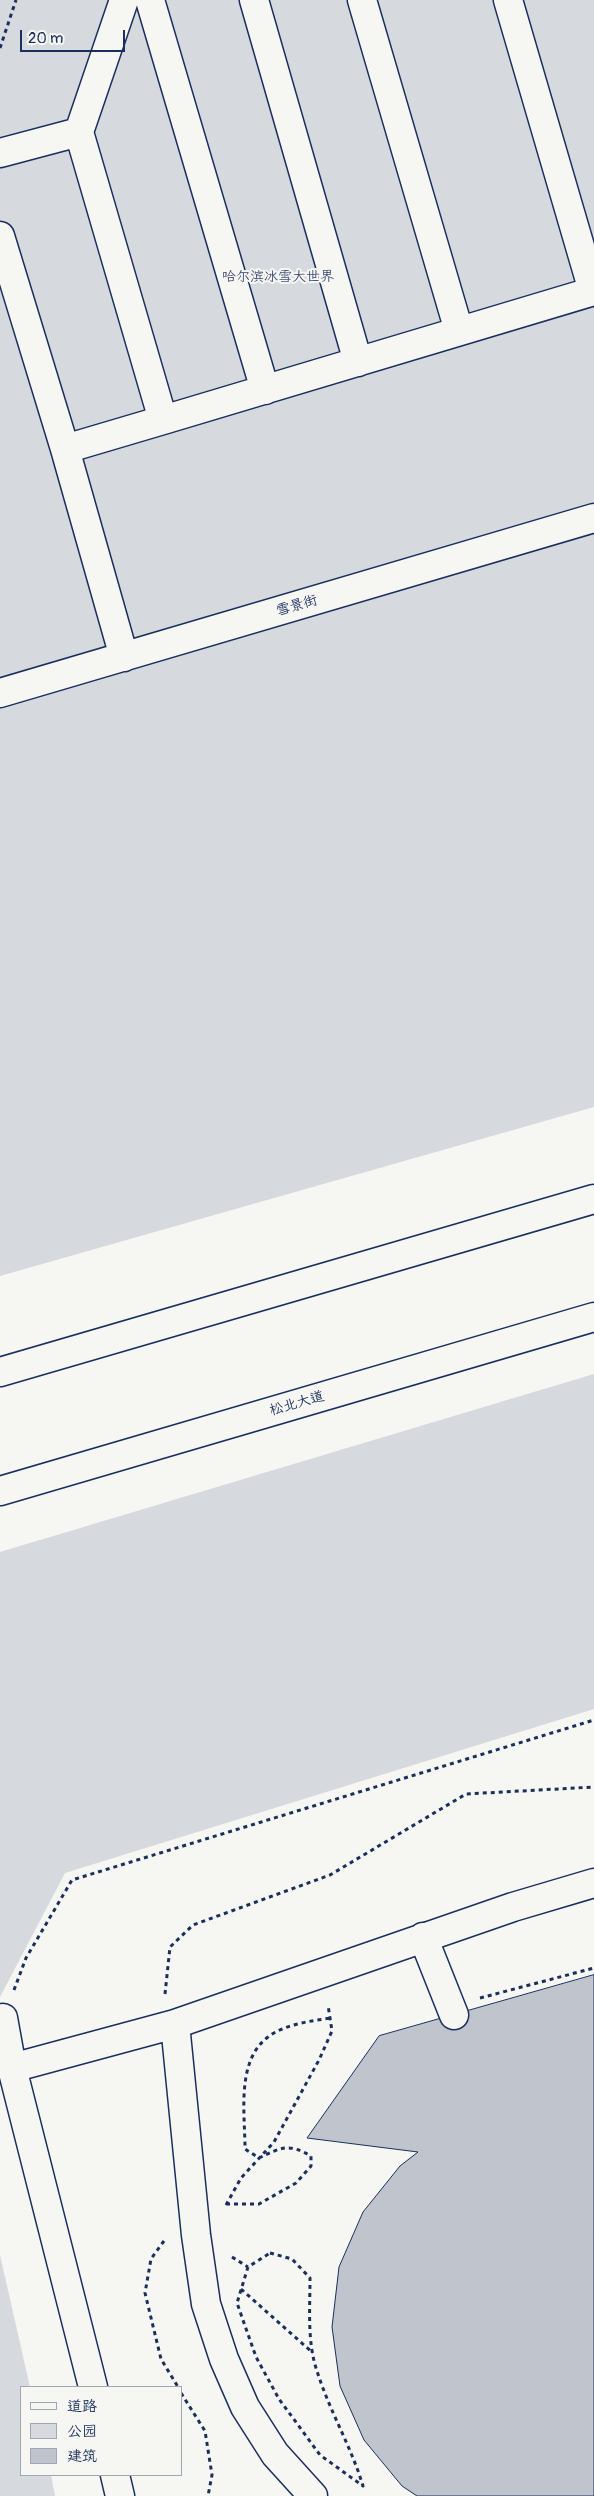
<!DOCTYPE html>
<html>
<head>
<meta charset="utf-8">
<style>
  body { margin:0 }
  #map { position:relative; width:594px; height:2496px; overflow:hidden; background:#f6f6f2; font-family:Pangolin,"LXGW WenKai TC",sans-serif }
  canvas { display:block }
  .legend { position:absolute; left:20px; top:2386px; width:162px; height:90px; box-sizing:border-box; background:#f6f6f2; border:1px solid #9ea6b7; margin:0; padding:6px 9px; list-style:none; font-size:15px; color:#1b2f5e }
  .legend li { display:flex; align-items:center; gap:10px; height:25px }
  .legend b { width:25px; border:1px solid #9ea6b7 }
  .scale { position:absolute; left:20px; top:30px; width:105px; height:22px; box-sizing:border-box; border:2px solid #1b2f5e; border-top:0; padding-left:6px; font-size:15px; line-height:18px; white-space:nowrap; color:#1b2f5e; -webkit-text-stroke:4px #f6f6f2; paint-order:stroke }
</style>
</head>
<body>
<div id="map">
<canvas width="594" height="2496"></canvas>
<ul class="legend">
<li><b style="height:6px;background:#f6f6f2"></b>道路</li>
<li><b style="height:14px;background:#d6d9dd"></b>公园</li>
<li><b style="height:14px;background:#c0c4cd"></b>建筑</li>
</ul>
<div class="scale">20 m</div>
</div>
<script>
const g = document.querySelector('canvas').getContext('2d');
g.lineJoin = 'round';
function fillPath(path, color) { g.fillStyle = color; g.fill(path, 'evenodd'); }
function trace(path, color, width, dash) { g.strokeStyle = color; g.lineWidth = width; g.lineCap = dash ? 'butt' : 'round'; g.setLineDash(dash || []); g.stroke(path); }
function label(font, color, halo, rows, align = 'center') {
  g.font = font + ' Pangolin,"LXGW WenKai TC",sans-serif'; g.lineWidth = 4; g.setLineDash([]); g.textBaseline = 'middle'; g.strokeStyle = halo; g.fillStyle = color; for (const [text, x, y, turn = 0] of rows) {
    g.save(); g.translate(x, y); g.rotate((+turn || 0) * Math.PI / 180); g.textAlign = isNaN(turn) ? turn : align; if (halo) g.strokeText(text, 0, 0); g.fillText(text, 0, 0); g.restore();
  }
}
const green = new Path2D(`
  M0,0H594V1107L0,1276Z
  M594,1374V1709L65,1873L0,1997V1552Z
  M0,2255L30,2387H21V2475H51L55,2496H0Z`);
const building = new Path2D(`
  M594,1975V2496H417L402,2486L364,2440L340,2386L332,2327L339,2267L363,2212L400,2166L418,2152L307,2138L379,2036Z`);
const path = new Path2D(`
  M0,48L16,0
  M14,1990L26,1958L72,1880L594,1720
  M165,1994L170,1947L193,1925L330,1875L466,1794L594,1787
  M480,1998L594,1968
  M226,2204H259L296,2183L311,2166V2156C288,2143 282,2147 259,2158L245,2149C245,2113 236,2061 268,2037C285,2024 311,2021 331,2018
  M226,2205L241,2178L274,2142L319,2060L332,2031L328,2005
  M164,2241L151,2259L145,2293L161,2359L178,2387
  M270,2253L292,2259L310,2278C310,2308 307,2342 317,2371C329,2410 351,2446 363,2486L320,2455L279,2399L256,2357L237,2303L248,2267Z
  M232,2257L248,2267
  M241,2289L313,2353
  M181,2393L205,2431L212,2475L208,2496`);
const minor = new Path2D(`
  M150,0L265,390
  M254,0L358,362
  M362,0L459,331
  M508,0L593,291
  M79,132L124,0
  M0,153L79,132L163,420L65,449L124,657
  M0,236L65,449
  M163,420L594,291
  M0,693L594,518
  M423,1937L454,2015
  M3,2018L12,2068L93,2387
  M12,2068L175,2024
  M115,2475L120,2496
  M313,2496L275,2454L245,2407L224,2359L206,2304L196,2235L175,2024L513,1907L594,1883`);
const highway = new Path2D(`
  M0,1372L594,1199
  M0,1491L594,1317`);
const parkNames = [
  ["哈尔滨冰雪大世界",278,277]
];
const streetNames = [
  ["雪景街",297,606,-16],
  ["松北大道",297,1404,-16]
];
fillPath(green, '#d6d9dd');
fillPath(building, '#c0c4cd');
trace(building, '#1b2f5e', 1);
trace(minor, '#1b2f5e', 31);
trace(highway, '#1b2f5e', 31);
trace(path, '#1b2f5e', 3, [4, 4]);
trace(minor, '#f6f6f2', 28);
trace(highway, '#f6f6f2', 28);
label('14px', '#405177', '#f6f6f2', parkNames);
label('14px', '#1b2f5e', '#f6f6f2', streetNames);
</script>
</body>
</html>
